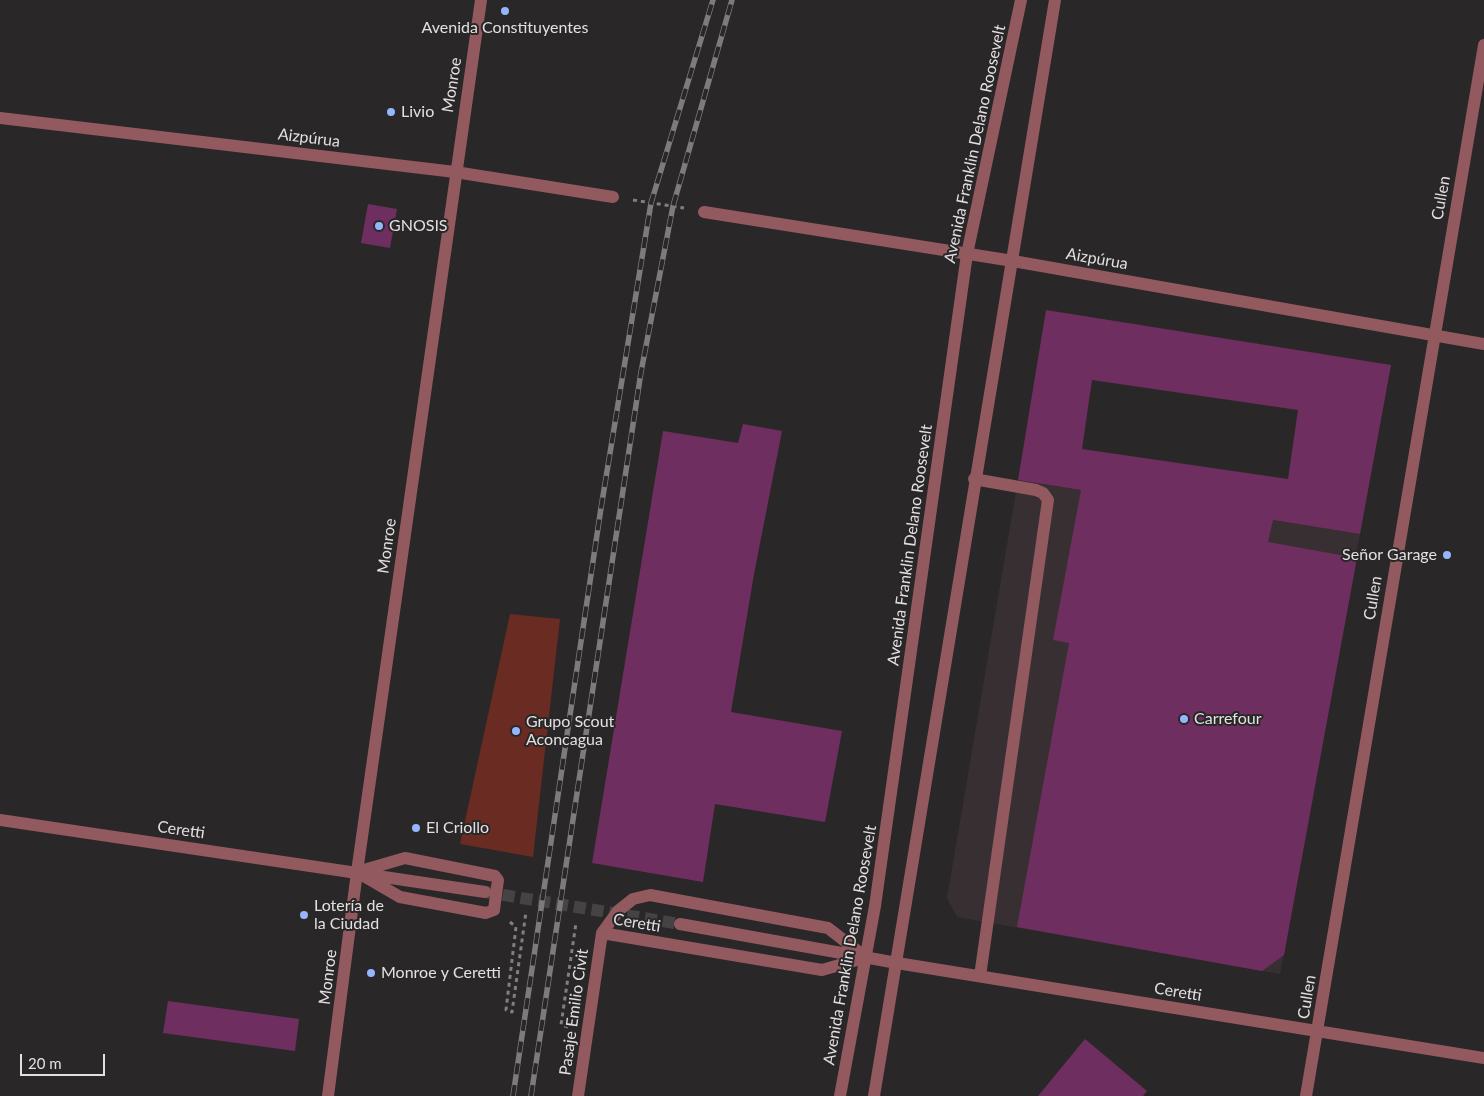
<!DOCTYPE html>
<html>
<head>
<meta charset="utf-8">
<style>
  body { margin:0 }
  #map { position:relative; width:1484px; height:1096px; overflow:hidden; background:#2a2728; font-family:Lato,sans-serif }
  canvas { display:block }
  .scale { position:absolute; left:20px; top:1054px; width:85px; height:22px; box-sizing:border-box; border:2px solid #e2e0e1; border-top:0; padding-left:6px; font-size:15px; line-height:18px; white-space:nowrap; color:#e2e0e1; -webkit-text-stroke:4px #2a2728; paint-order:stroke }
</style>
</head>
<body>
<div id="map">
<canvas width="1484" height="1096"></canvas>
<div class="scale">20 m</div>
</div>
<script>
const g = document.querySelector('canvas').getContext('2d');
g.lineJoin = 'round';
function fillPath(path, color) { g.fillStyle = color; g.fill(path, 'evenodd'); }
function trace(path, color, width, dash) { g.strokeStyle = color; g.lineWidth = width; g.lineCap = dash ? 'butt' : 'round'; g.setLineDash(dash || []); g.stroke(path); }
function label(font, color, halo, rows, align = 'center') {
  g.font = font + ' Lato,sans-serif'; g.lineWidth = 4; g.setLineDash([]); g.textBaseline = 'middle'; g.strokeStyle = halo; g.fillStyle = color; for (const [text, x, y, turn = 0] of rows) {
    g.save(); g.translate(x, y); g.rotate((+turn || 0) * Math.PI / 180); g.textAlign = isNaN(turn) ? turn : align; if (halo) g.strokeText(text, 0, 0); g.fillText(text, 0, 0); g.restore();
  }
}
const built = new Path2D(`
  M1018,480L1360,534L1280,974L957,917L947,898Z`);
const green = new Path2D(`
  M510,614L560,619L533,857L460,844Z`);
const building = new Path2D(`
  M368,204L397,209L390,248L361,243Z
  M1046,310L1391,365L1360,534L1273,520L1268,542L1357,558L1284,955L1262,971L1017,927L1069,643L1053,640L1081,490L1018,480ZM1092,380L1298,410L1288,479L1082,449Z
  M743,424L782,431L754,574L731,712L842,731L825,822L715,804L703,882L592,863L663,431L738,443Z
  M168,1001L299,1019L295,1051L163,1033Z
  M1085,1039L1147,1091L1143,1096H1038Z`);
const minorTunnel = new Path2D(`
  M485,892L680,924`);
const path = new Path2D(`
  M633,200L684,208
  M510,922L516,927L506,1010L512,1012L526,912
  M568,1027L561,1025L576,923`);
const service = new Path2D(`
  M974,479L1036,490L1043,493L1048,500L980,976`);
const minor = new Path2D(`
  M0,118L455,172L613,197
  M704,212L1013,261L1484,344
  M0,820L485,892
  M405,858L495,876L498,880L494,910L486,913L400,897L357,872Z
  M680,924L897,963L1484,1058
  M602,933L822,970L864,958
  M578,1096L602,933L618,911L633,899L650,895L828,928L864,956
  M1306,1096L1484,45`);
const tertiary = new Path2D(`
  M328,1096L357,872L481,0
  M840,1096L875,906L967,254L1021,0
  M874,1096L1055,0`);
const rail = new Path2D(`
  M513,1096L601,508L651,203L713,0
  M531,1096L641,372L673,206L732,0`);
const markers = [
  [505,11,5,"#95b6fd"],
  [391,112,5,"#95b6fd"],
  [379,226,5,"#95b6fd"],
  [1447,555,5,"#95b6fd"],
  [1184,719,5,"#95b6fd"],
  [516,731,5,"#95b6fd"],
  [416,828,5,"#95b6fd"],
  [304,915,5,"#95b6fd"],
  [371,973,5,"#95b6fd"]
];
const poiNames = [
  ["Avenida Constituyentes",505,28,"center"],
  ["Livio",401,112],
  ["GNOSIS",389,226],
  ["Señor Garage",1437,555,"right"],
  ["Carrefour",1194,719],
  ["Grupo Scout",526,722],
  ["Aconcagua",526,740],
  ["El Criollo",426,828],
  ["Lotería de",314,906],
  ["la Ciudad",314,924],
  ["Monroe y Ceretti",381,973]
];
const streetNames = [
  ["Monroe",452,85,-81],
  ["Aizpúrua",309,138,7],
  ["Avenida Franklin Delano Roosevelt",975,144,-78],
  ["Cullen",1441,198,-80],
  ["Aizpúrua",1097,259,10],
  ["Avenida Franklin Delano Roosevelt",910,545,-82],
  ["Monroe",387,546,-82],
  ["Cullen",1373,598,-81],
  ["Ceretti",181,830,8],
  ["Ceretti",637,923,9],
  ["Avenida Franklin Delano Roosevelt",850,945,-80],
  ["Monroe",328,977,-83],
  ["Ceretti",1178,992,9],
  ["Cullen",1307,997,-81],
  ["Pasaje Emilio Civit",574,1012,-82]
];
fillPath(built, '#382f32');
fillPath(green, '#6a2b22');
fillPath(building, '#6e2f60');
trace(minorTunnel, '#464344', 12, [12, 6]);
trace(path, '#827f80', 3, [4, 4]);
trace(service, '#92595f', 12);
trace(minor, '#92595f', 12);
trace(tertiary, '#92595f', 12);
trace(rail, '#7d7b7c', 5.5);
trace(rail, '#2a2728', 4, [11]);
for (const [x, y, r, color] of markers) { const dot = new Path2D(); dot.arc(x, y, r, 0, 2 * Math.PI); g.fillStyle = color; g.fill(dot); trace(dot, '#2a2728', 2); }
label('16px', '#e2e0e1', '#2a2728', poiNames, 'left');
label('16px', '#e2e0e1', '#2a2728', streetNames);
</script>
</body>
</html>
